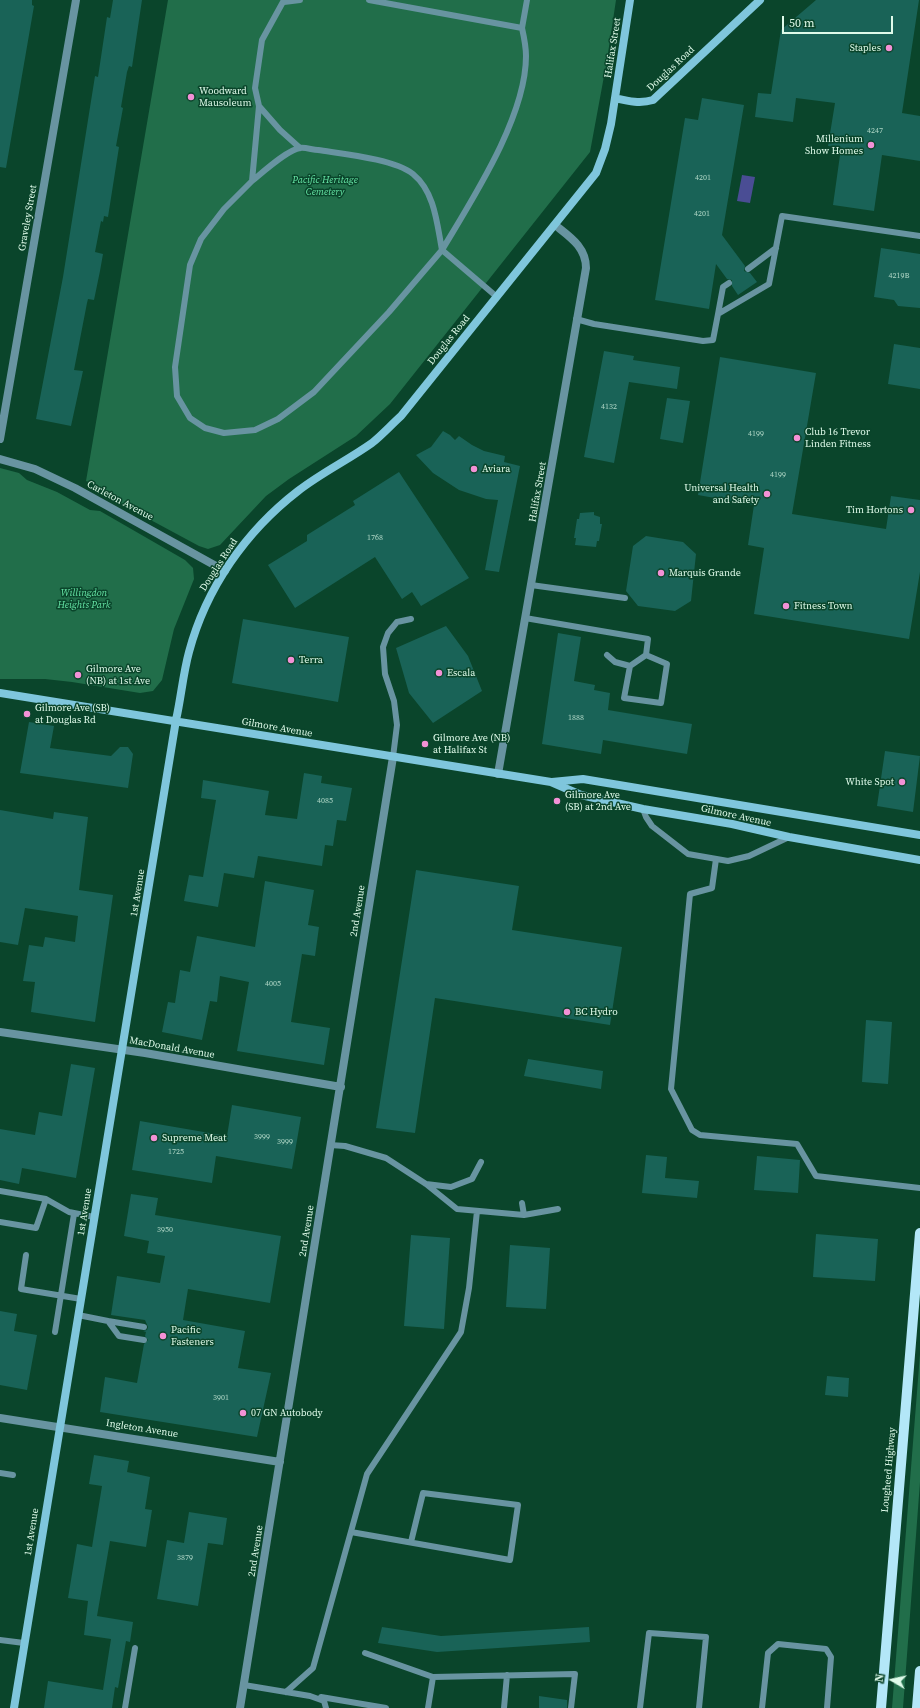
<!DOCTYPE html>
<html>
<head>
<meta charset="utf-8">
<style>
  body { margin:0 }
  #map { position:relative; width:920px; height:1708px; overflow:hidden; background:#0a452b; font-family:"Source Serif 4",serif }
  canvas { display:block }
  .north { position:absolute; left:872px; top:1660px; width:40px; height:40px; -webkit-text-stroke:3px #0a452b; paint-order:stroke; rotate:279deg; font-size:11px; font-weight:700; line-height:16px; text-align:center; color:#dffbea }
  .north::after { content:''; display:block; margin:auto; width:14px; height:18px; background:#dffbea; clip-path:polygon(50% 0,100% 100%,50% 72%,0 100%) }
  .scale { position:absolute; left:782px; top:16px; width:111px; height:18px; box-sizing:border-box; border:2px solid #dffbea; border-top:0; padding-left:5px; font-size:12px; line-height:14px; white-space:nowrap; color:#dffbea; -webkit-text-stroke:3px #0a452b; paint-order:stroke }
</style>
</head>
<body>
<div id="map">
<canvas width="920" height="1708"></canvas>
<div class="north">N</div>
<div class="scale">50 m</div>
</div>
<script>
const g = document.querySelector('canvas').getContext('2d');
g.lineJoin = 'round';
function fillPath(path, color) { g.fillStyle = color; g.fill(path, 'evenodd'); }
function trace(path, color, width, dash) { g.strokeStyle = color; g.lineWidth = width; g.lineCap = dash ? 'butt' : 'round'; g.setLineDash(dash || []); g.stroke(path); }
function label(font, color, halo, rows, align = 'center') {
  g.font = font + ' "Source Serif 4",serif'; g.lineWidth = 3; g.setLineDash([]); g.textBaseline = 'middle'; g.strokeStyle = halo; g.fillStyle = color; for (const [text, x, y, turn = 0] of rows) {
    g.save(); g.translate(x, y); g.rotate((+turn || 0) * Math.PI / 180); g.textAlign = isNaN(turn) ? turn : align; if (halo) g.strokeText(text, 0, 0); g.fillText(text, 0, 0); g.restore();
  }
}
const green = new Path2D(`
  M168,0H616L607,60L590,152L390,404L356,436L289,479L266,496L220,545L208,549L199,546L108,497L103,489L86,481Z
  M0,468L19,473L27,480L57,492L90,510L100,511L185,560L193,568L194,579L174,629L162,680L153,691L140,693L72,682L45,679H0Z
  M920,1354V1482L903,1708H892Z`);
const water = new Path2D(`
  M742,175L755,177L750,203L737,201Z`);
const building = new Path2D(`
  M0,0H32V5L34,6L6,168L0,167Z
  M113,0H142L132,67L129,66L127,72L121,107L123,108L116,146L119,147L108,217L104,216L103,222L101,221L95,252L103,254L100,271L94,300L88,299L87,303L74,370L83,371L71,426L36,419L63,277L95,76L98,77L107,17L110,18Z
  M816,0H919L902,113L920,116V161L882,155L874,211L833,205L841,148L828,146L835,103L796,98L793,122L755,117L758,93L771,94L781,30Z
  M702,98L744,105L722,235L745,266L744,271L750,273L757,282L738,295L732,286V280L727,279L716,264L709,309L655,300L685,118L698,120Z
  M881,248L920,254V308L898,306L894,300L874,297Z
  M894,344L920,348V389L888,384Z
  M604,351L634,356L633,360L680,367L677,389L629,382L614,463L584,457Z
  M720,357L816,373L792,514L886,529L891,496L920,500V572L909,639L754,614L764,548L748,545L754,505L698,495Z
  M667,398L690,401L683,443L660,439Z
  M443,431L450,435L455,440L459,436L472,445L484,451L505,456L504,462L520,466L499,572L485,570L498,500L486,499L459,490L433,473L416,455L431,447Z
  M399,472L469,578L421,606L412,592L402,599L375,557L295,608L268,565L307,541V535L355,505L353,501Z
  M594,512V515L600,517V524H602L599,541H597L596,547L575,545L576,538H574L577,519H579L580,513Z
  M646,536L683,542L696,554L691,601L675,611L638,606L626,591L633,546Z
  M243,619L349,637L338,702L232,683Z
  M446,626L468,656L482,691L433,723L409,693L396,648Z
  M558,633L581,637L574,681L595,685L594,690L610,693L608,710L692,724L687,754L603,740L601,754L542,744Z
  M29,722L54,726L50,748L111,756L120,747H128L133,754L128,788L20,773Z
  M885,751L920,756L913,812L877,806Z
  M304,773L322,776L321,783L352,788L346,821L337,820L333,846L325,845L322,866L258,856L254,878L224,873L218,907L184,901L189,875L203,877L216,800L201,798L203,780L269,791L265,815L297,819Z
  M0,810L53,819L54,812L88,817L79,890L113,895L95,1022L31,1012L35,982L23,981L29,945L43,947L45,937L75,942L78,916L25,908L18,945L0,942Z
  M416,870L519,886L512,930L622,947L610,1025L435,998L415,1133L376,1128Z
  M265,881L314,890L308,925L319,927L315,956L302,954L291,1022L330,1028L324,1065L237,1051L249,982L220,976L217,1002L210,1001L202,1040L162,1032L168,1002L175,1003L180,970L190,972L197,936L255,947Z
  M866,1020L892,1022L888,1084L862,1082Z
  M528,1059L603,1071L601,1089L524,1076Z
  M71,1064L95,1068L76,1178L22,1168L19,1184L0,1180V1129L35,1135L39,1112L62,1116Z
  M232,1105L301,1117L292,1169L216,1156L212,1183L132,1170L140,1121L227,1136Z
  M646,1155L667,1157L665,1178L699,1181L697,1198L642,1193Z
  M757,1156L800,1160L798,1193L754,1190Z
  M131,1194L158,1198L155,1215L281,1236L270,1303L188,1289L183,1320L245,1331L238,1368L271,1373L257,1437L100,1412L105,1377L137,1383L144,1344L148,1340L145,1336L146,1332L143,1331L147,1330L148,1327L145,1320L111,1315L117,1276L160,1283L165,1256L147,1253L149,1241L124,1236Z
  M816,1234L878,1239L875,1281L813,1277Z
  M411,1235L450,1238L444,1329L404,1326Z
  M510,1245L550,1248L546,1309L506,1307Z
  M0,1311L17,1314L14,1331L37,1335L27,1390L0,1385Z
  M827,1376L849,1378L848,1397L825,1395Z
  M94,1455L129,1461L127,1472L150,1477L145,1509L152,1510L146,1547L110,1541L97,1616L133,1622L130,1642L126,1641L118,1688L115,1687L112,1708H44L48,1681L103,1690L111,1639L84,1635L88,1601L68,1598L77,1544L92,1547L102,1486L89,1484Z
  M189,1512L227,1518L223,1545L208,1543L198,1606L157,1599L167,1540L184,1543Z
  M382,1627L441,1636L589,1627L590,1642L437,1652L378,1643Z
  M539,1696L567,1700V1708H539Z`);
const lane = new Path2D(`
  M284,0L262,40L255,88L259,106L252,181L224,209L201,239L190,265L175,367L177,396L190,418L205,428L224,433L255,430L278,419L314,392L389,312L442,250L497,297
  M284,2L300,0
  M522,28L527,0
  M259,106L280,130L300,148
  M252,181C263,172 287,150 300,148C305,147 313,150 318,150C343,154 394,159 413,174C435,192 437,224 442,250C473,198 526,117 526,56C526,47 524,37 522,28L369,0
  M748,269L776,248
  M718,314L723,287L729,283
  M576,319L594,324L703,341L713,340L718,314L769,284L782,216L920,236
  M531,585L625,598
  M525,618L648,639L646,655L630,666L624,698L661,703L667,664L646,655
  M607,655L615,662L630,666
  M393,757L397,725L394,701L385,674L383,647L388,633L397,622L411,619
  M643,809L646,817L652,826L688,854L728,861L749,856L789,837
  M716,859L712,888L690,894L671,1089L692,1130L700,1135L797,1144L816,1176L920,1188
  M330,1145L345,1146L386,1158L426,1184L457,1209L524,1215L558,1209
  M426,1184L451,1187L472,1179L481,1162
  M0,1191L46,1199L69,1212L94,1217
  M522,1203L524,1215
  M0,1222L36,1228L46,1199
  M26,1255L21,1289L81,1299
  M78,1315L108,1321L119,1336L144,1340
  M108,1321L144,1327
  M55,1332L74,1214
  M0,1473L13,1475
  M351,1532L510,1560L518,1505L423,1493L411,1542
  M0,1640L24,1643
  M365,1653L433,1677L575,1674L571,1708
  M244,1685L310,1696L324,1701L326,1708
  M286,1692L313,1668L367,1474L461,1332L469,1288L477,1211
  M321,1697L386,1708
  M125,1708L135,1648
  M428,1708L433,1677
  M504,1708L507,1675
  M640,1708L649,1633L706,1637L699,1708
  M762,1708L768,1653L778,1644L826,1649L831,1657L827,1708`);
const street = new Path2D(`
  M0,439L76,0
  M0,459L35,469L75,488L225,571
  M498,774L586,268C586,247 570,237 555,225
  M0,1032L145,1053L341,1087
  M0,1418L280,1462
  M240,1708L393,757`);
const secondary = new Path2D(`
  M615,98C628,101 640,104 653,100L760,0
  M0,693L551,782L581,795L643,809L732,824L789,837L920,860
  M552,782L583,779L920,835
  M14,1708L176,720C181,698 183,674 189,652C206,588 246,531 298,491C321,473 348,460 372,443C382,435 391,425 401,416L596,173L605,149L611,124L630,0`);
const primary = new Path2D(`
  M881,1708L920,1233
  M917,1708L920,1671`);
const markers = [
  [889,48,4,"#f391d6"],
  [191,97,4,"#f391d6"],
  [871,145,4,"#f391d6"],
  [797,438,4,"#f391d6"],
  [474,469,4,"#f391d6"],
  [767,494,4,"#f391d6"],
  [911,510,4,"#f391d6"],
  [661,573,4,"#f391d6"],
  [786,606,4,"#f391d6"],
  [291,660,4,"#f391d6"],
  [439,673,4,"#f391d6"],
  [78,675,4,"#f391d6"],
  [27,714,4,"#f391d6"],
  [425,744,4,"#f391d6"],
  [902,782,4,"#f391d6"],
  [557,801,4,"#f391d6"],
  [567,1012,4,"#f391d6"],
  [154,1138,4,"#f391d6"],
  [163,1336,4,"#f391d6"],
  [243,1413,4,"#f391d6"]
];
const numberNames = [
  ["4247",875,131],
  ["4201",703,178],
  ["4201",702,214],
  ["4219B",899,276],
  ["4132",609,407],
  ["4199",756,434],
  ["4199",778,475],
  ["1768",375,538],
  ["1888",576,718],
  ["4085",325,801],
  ["4005",273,984],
  ["3999",262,1137],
  ["3999",285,1142],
  ["1725",176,1152],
  ["3950",165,1230],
  ["3901",221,1398],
  ["3879",185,1558]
];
const streetNames = [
  ["Halifax Street",613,48,-81],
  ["Douglas Road",671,69,-43],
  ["Graveley Street",28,218,-80],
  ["Douglas Road",449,340,-51],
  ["Halifax Street",538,492,-80],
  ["Carleton Avenue",120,501,28],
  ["Douglas Road",219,565,-57],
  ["Gilmore Avenue",277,728,10],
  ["Gilmore Avenue",736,816,12],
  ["1st Avenue",138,893,-81],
  ["2nd Avenue",358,911,-81],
  ["MacDonald Avenue",172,1048,10],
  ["1st Avenue",85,1212,-81],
  ["2nd Avenue",307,1231,-81],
  ["Ingleton Avenue",142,1429,9],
  ["Lougheed Highway",889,1470,-85],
  ["1st Avenue",32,1532,-81],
  ["2nd Avenue",256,1551,-81]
];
const poiNames = [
  ["Staples",881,48,"right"],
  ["Woodward",199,91],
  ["Mausoleum",199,103],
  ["Millenium",863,139,"right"],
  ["Show Homes",863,151,"right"],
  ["Club 16 Trevor",805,432],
  ["Linden Fitness",805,444],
  ["Aviara",482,469],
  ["Universal Health",759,488,"right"],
  ["and Safety",759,500,"right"],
  ["Tim Hortons",903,510,"right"],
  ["Marquis Grande",669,573],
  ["Fitness Town",794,606],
  ["Terra",299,660],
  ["Gilmore Ave",86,669],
  ["(NB) at 1st Ave",86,681],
  ["Escala",447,673],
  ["Gilmore Ave (SB)",35,708],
  ["at Douglas Rd",35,720],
  ["Gilmore Ave (NB)",433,738],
  ["at Halifax St",433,750],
  ["White Spot",894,782,"right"],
  ["Gilmore Ave",565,795],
  ["(SB) at 2nd Ave",565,807],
  ["BC Hydro",575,1012],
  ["Supreme Meat",162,1138],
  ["Pacific",171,1330],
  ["Fasteners",171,1342],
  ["07 GN Autobody",251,1413]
];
const parkNames = [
  ["Pacific Heritage",325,180],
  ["Cemetery",325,192],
  ["Willingdon",84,593],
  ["Heights Park",84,605]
];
fillPath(green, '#216e4a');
fillPath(water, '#4a4d94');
fillPath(building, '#196357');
trace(lane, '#6894a1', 6);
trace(street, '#6894a1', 8);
trace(secondary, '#7fc6dc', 8);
trace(primary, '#b3e7f8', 10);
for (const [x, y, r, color] of markers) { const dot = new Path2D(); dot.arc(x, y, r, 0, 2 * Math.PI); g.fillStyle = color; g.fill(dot); trace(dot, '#0a452b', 1.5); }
label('8px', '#aed5c5', null, numberNames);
label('10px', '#dffbea', '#0a452b', streetNames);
label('10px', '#dffbea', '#0a452b', poiNames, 'left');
label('italic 10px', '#66e4a5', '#0a452b', parkNames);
</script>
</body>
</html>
